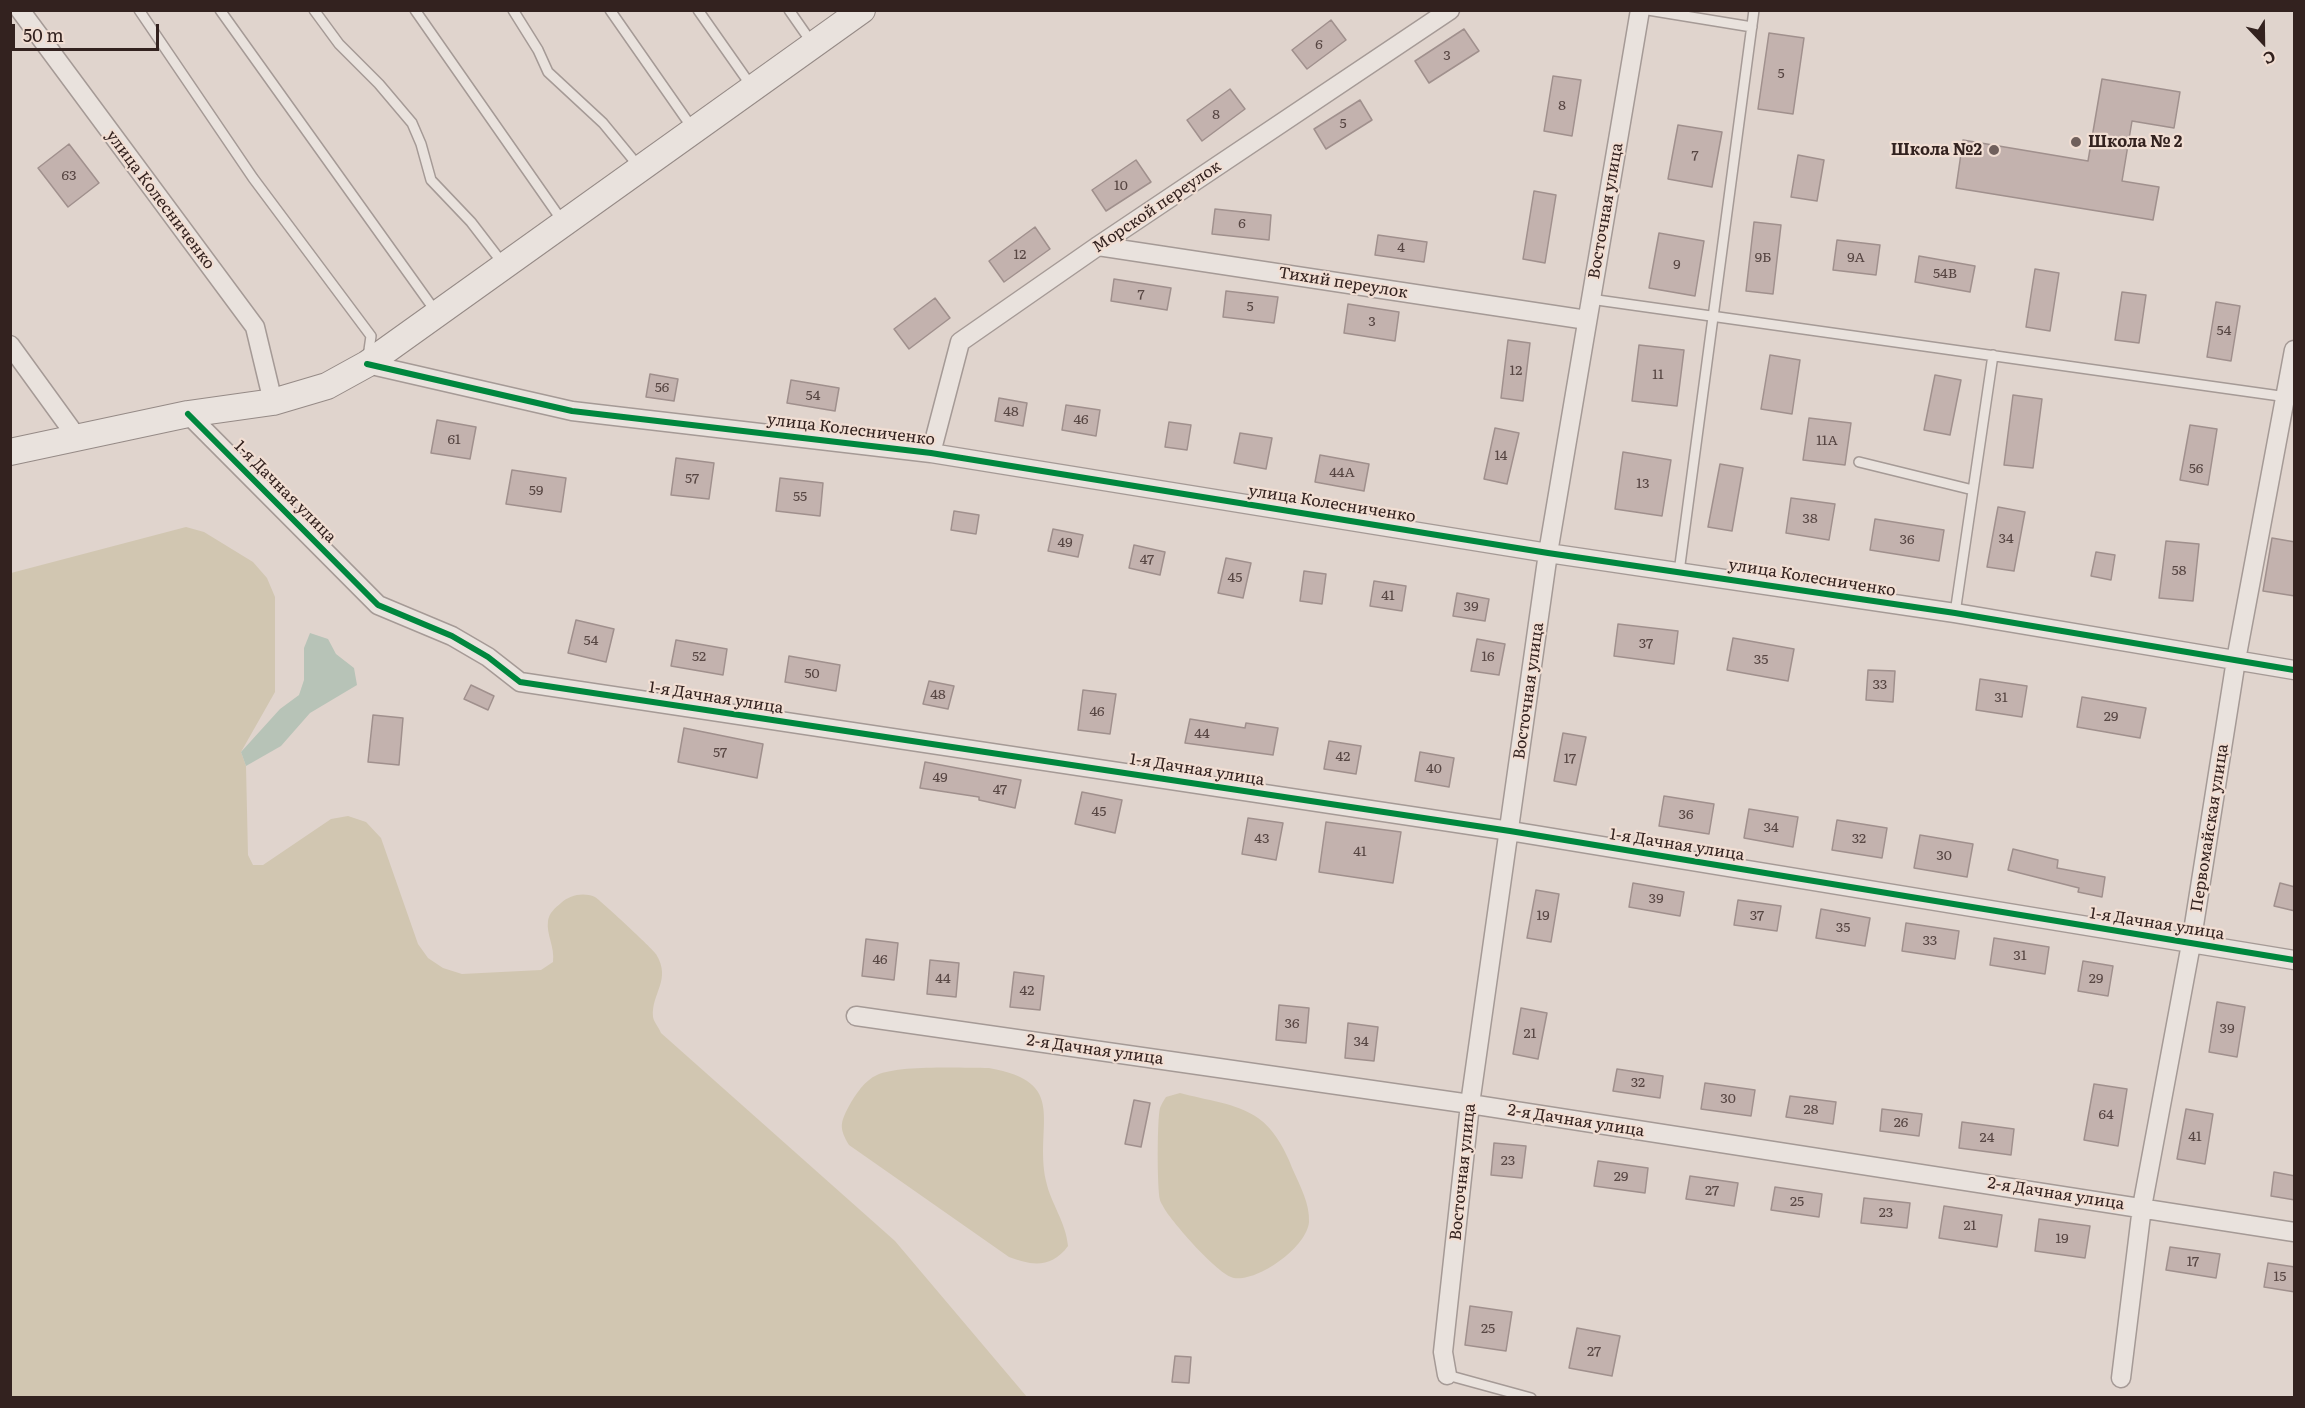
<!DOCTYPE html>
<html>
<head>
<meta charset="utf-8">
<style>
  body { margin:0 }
  #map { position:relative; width:2305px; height:1408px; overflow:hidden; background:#e0d4cd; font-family:Literata,serif }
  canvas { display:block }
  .frame { position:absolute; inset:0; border:12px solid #33221f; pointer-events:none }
  .north { position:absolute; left:2233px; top:12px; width:60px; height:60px; -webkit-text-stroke:4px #f1ded3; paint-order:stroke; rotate:158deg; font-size:16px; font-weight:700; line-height:24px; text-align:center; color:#33221f }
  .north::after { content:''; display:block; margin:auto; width:21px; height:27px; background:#33221f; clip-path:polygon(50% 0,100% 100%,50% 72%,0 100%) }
  .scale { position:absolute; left:12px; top:24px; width:147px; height:27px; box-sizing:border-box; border:3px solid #33221f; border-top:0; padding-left:8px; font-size:18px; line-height:21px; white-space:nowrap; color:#33221f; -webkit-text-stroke:4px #f1ded3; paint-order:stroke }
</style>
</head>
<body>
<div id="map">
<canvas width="2305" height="1408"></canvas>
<div class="frame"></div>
<div class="north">С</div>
<div class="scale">50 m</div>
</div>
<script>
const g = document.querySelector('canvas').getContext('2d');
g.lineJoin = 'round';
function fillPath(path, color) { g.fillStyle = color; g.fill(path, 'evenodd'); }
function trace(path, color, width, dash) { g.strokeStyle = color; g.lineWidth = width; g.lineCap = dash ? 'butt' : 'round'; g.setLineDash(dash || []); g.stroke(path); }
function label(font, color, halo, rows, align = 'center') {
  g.font = font + ' Literata,serif'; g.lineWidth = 4.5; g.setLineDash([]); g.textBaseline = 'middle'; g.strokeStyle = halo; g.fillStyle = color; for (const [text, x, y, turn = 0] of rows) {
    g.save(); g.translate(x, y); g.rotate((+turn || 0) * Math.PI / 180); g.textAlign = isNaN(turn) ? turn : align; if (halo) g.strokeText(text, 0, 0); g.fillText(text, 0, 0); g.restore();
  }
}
const green = new Path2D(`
  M186,527L204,532L253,562L267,578L275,597V692L241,752L246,766L248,855L253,865H263L331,819L348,816L366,822L381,838L418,944L428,958L443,968L462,974L541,970L553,962C555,947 546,934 548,921C549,913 555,908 561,903C570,895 583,892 595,897C600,900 653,949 656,954C672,980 651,993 653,1017C654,1022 659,1028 661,1033L895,1241L1027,1397L11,1398V573Z
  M989,1068C1070,1082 1034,1123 1046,1181C1051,1204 1066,1222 1068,1246C1052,1268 1032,1266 1009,1257L849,1145C839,1128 840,1123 849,1106C855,1095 865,1080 877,1075C899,1065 961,1068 989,1068Z
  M1180,1093C1205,1100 1237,1103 1258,1118C1274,1129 1286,1151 1293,1170C1300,1186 1310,1204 1309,1222C1307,1247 1258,1282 1234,1278C1218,1275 1172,1222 1164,1208C1163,1206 1160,1201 1160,1200C1157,1189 1157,1119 1160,1108C1161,1105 1164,1100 1166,1097Z`);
const water = new Path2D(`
  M310,633L328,639L336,654L354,668L357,685L310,713L281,746L246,766L241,752L280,709L299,695L304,680V648Z`);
const building = new Path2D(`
  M1331,20L1346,40L1307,69L1292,50Z
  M1464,29L1479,51L1429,83L1415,61Z
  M1769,33L1804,38L1793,114L1758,109Z
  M1553,76L1581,80L1572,136L1544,131Z
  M2102,79L2180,92L2174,128L2132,121L2122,181L2159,187L2153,220L1956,188L1963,140L2088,161Z
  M1230,89L1245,109L1202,141L1187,120Z
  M1360,100L1372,120L1326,149L1314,129Z
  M1678,125L1722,132L1712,187L1668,179Z
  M69,144L99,183L68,207L38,168Z
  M1798,155L1824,160L1817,201L1791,197Z
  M1136,160L1151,182L1106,211L1092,190Z
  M1534,191L1556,195L1545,263L1523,259Z
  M1215,209L1271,215L1269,240L1212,234Z
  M1754,222L1781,225L1773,294L1746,291Z
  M1035,227L1050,249L1004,282L989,261Z
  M1659,233L1704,241L1695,296L1649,288Z
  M1378,235L1427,242L1424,262L1375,255Z
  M1837,240L1880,245L1876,275L1833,270Z
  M1919,256L1975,266L1970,292L1915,282Z
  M2035,269L2059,273L2050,331L2026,327Z
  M1114,279L1171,288L1167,310L1111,301Z
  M1226,291L1278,297L1274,323L1223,317Z
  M2122,292L2146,295L2139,343L2115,340Z
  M935,298L950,318L909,349L894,329Z
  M2216,302L2240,306L2231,361L2207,357Z
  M1348,304L1399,312L1395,341L1344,333Z
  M1508,340L1530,343L1523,401L1501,398Z
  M1639,345L1684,350L1677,406L1632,401Z
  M1770,355L1800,360L1792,414L1761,409Z
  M650,374L678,379L674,401L646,397Z
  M1935,375L1961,380L1950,435L1924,430Z
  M791,380L839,388L835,411L787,403Z
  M2013,395L2042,399L2033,468L2004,465Z
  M999,398L1027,403L1023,426L995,421Z
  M1066,405L1100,410L1096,436L1062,430Z
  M1809,418L1851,423L1845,465L1803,460Z
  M437,420L476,427L470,459L431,453Z
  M1169,422L1191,425L1187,450L1165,447Z
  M2190,425L2217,429L2208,485L2180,480Z
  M1495,428L1519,433L1507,484L1484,479Z
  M1240,433L1272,438L1266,469L1234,463Z
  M1623,452L1671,460L1662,516L1615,509Z
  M1320,455L1369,464L1364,491L1315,482Z
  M676,458L714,463L709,499L671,495Z
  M1720,464L1743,468L1732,531L1708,527Z
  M512,470L566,478L561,512L506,504Z
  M780,478L823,483L820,516L776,511Z
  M1791,498L1835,504L1829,540L1786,533Z
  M1998,507L2025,512L2014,571L1987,567Z
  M954,511L979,515L976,534L951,530Z
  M1875,519L1944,530L1939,561L1870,550Z
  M1053,529L1083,535L1078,557L1048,551Z
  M2272,538L2295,542V596L2263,591Z
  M2166,541L2199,544L2193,601L2159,598Z
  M1134,545L1165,552L1160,575L1129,568Z
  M2096,552L2115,555L2111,580L2091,576Z
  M1226,558L1251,563L1243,598L1218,593Z
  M1304,571L1326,574L1322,604L1300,601Z
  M1374,581L1406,586L1402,611L1370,606Z
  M1457,593L1489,599L1485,621L1453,616Z
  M576,620L614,629L606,662L568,653Z
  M1618,624L1678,631L1674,664L1614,656Z
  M1733,638L1794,649L1788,681L1727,670Z
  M1477,639L1505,644L1499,675L1471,671Z
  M676,640L727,649L723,675L671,666Z
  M789,656L840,665L836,691L785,682Z
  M1868,670L1895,671L1893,702L1866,700Z
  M1980,679L2027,686L2022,717L1976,710Z
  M929,681L954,686L948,709L923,704Z
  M471,685L494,696L488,710L464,699Z
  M1083,690L1116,694L1110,734L1078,730Z
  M2082,697L2146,708L2140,738L2077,727Z
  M373,715L403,718L399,765L368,762Z
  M1190,719L1245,728L1246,723L1278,728L1273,755L1185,743Z
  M684,728L763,744L757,778L678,762Z
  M1563,733L1586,737L1576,785L1554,781Z
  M1329,741L1361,746L1356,774L1324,769Z
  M1420,752L1454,758L1449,787L1415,781Z
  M925,762L1021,780L1015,808L979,800V797L920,788Z
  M1082,792L1122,800L1115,833L1075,824Z
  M1664,796L1714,804L1709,834L1659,826Z
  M1749,809L1798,817L1793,847L1744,838Z
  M1248,818L1283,823L1276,860L1242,854Z
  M1837,820L1887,828L1882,858L1832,850Z
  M1326,822L1401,832L1393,883L1319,872Z
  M1920,835L1973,844L1967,877L1914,868Z
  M2013,849L2058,860L2057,868L2105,877L2102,897L2078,892L2079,888L2008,870Z
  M1633,883L1684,892L1680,916L1629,907Z
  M2280,883L2295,887V911L2274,906Z
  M1536,890L1559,894L1551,942L1527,938Z
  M1738,900L1781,906L1777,931L1734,925Z
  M1821,909L1870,918L1865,946L1816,938Z
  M1906,923L1959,931L1955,959L1902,951Z
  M1994,938L2049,947L2045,974L1990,965Z
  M866,939L898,943L894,980L862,976Z
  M930,960L959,963L956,997L927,994Z
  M2083,961L2113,966L2108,996L2078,991Z
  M1014,972L1044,976L1040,1010L1010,1007Z
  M2217,1002L2245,1007L2237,1057L2209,1052Z
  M1279,1005L1309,1008L1306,1043L1276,1040Z
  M1521,1008L1547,1013L1538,1059L1513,1054Z
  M1348,1023L1378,1027L1374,1061L1345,1058Z
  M1617,1069L1663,1076L1660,1098L1613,1091Z
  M1705,1083L1755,1090L1751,1116L1701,1109Z
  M2094,1084L2127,1089L2118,1146L2084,1140Z
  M1790,1096L1836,1102L1833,1124L1786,1117Z
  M1134,1100L1150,1103L1141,1147L1125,1144Z
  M1882,1109L1922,1114L1919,1136L1880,1131Z
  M2186,1109L2213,1114L2205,1164L2177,1159Z
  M1962,1122L2014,1129L2011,1155L1959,1148Z
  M1494,1143L1526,1146L1522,1178L1491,1175Z
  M1598,1161L1648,1168L1645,1193L1594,1186Z
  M2274,1172L2295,1176V1200L2271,1196Z
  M1690,1176L1738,1183L1734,1206L1686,1199Z
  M1775,1187L1822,1194L1819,1217L1771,1210Z
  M1864,1198L1910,1203L1907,1228L1861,1223Z
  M1944,1206L2002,1215L1997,1247L1939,1238Z
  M2039,1219L2090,1226L2085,1258L2035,1251Z
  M2170,1247L2220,1254L2216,1278L2166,1270Z
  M2268,1263L2295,1267V1292L2264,1287Z
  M1470,1306L1512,1312L1506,1351L1465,1345Z
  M1577,1328L1620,1336L1612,1376L1569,1368Z
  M1175,1356L1191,1357L1189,1383L1172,1382Z`);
const lane = new Path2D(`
  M139,10L253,178L371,336L368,357
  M220,10L436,312
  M314,10L339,44L379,84L412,123L421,144L431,180L471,222L504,265
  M415,10L563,222
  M513,10L538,50L548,72L603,123L640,168
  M610,10L693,129
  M698,10L752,87
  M789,10L812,43
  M1648,10L1752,27
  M1590,299L2287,397
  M1859,462L1973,490
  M1679,572L1754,10
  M1955,613L1993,355
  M1447,1375L1531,1398`);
const street = new Path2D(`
  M20,10L255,327L273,402
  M1098,246L1587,320
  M10,345L76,436
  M367,364L572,411L931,453L1548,553L1955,613L2294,670
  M188,414L378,605L452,636L488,657L520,682L1510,831L2294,960
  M931,453L960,342L1098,246L1450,10
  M856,1016L1470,1104L2294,1232
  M1447,1375L1443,1352L1470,1104L1548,553L1640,10
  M2121,1378L2142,1207L2191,944L2236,660L2294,350`);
const secondary = new Path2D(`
  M10,452L188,414L273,402L327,386L367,364L862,10`);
const cycleway = new Path2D(`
  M367,364L572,411L931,453L1548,553L1955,613L2294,670
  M188,414L378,605L452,636L488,657L520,682L1510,831L2294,960`);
const markers = [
  [2076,142,6,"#70605c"],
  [1994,150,6,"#70605c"]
];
const numberNames = [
  ["6",1319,45],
  ["3",1447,56],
  ["5",1781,74],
  ["8",1562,106],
  ["8",1216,115],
  ["5",1343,124],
  ["7",1695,156],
  ["63",69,176],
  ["10",1121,186],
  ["6",1242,224],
  ["4",1401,248],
  ["12",1020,255],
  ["9Б",1763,258],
  ["9А",1856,258],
  ["9",1677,265],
  ["54В",1945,274],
  ["7",1141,295],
  ["5",1250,307],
  ["3",1372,322],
  ["54",2224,331],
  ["12",1516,371],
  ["11",1658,375],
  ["56",662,388],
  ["54",813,396],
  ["48",1011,412],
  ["46",1081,420],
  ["61",454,440],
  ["11А",1827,441],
  ["14",1501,456],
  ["56",2196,469],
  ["44А",1342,473],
  ["57",692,479],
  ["13",1643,484],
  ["59",536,491],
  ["55",800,497],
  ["38",1810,519],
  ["34",2006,539],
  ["36",1907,540],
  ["49",1065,543],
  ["47",1147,560],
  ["58",2179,571],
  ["45",1235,578],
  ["41",1388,596],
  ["39",1471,607],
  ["54",591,641],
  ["37",1646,644],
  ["52",699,657],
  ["16",1488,657],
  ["35",1761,660],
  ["50",812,674],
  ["33",1880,685],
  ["48",938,695],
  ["31",2001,698],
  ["46",1097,712],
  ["29",2111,717],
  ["44",1202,734],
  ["57",720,753],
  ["42",1343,757],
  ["17",1570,759],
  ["40",1434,769],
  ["49",940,778],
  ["47",1000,790],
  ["45",1099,812],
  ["36",1686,815],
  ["34",1771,828],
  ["43",1262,839],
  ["32",1859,839],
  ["41",1360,852],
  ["30",1944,856],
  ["39",1656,899],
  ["19",1543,916],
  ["37",1757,916],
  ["35",1843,928],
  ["33",1930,941],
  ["31",2020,956],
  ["46",880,960],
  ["44",943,979],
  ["29",2096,979],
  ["42",1027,991],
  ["36",1292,1024],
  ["39",2227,1029],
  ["21",1530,1034],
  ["34",1361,1042],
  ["32",1638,1083],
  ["30",1728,1099],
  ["28",1811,1110],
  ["64",2106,1115],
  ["26",1901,1123],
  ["41",2195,1137],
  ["24",1987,1138],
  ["23",1508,1161],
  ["29",1621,1177],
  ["27",1712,1191],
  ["25",1797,1202],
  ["23",1886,1213],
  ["21",1970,1226],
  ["19",2062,1239],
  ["17",2193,1262],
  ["15",2280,1277],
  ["25",1488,1329],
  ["27",1594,1352]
];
const poiNames = [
  ["Школа № 2",2088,142],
  ["Школа №2",1982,150,"right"]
];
const streetNames = [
  ["улица Колесниченко",160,200,53],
  ["Морской переулок",1157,207,-34],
  ["Восточная улица",1606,211,-80],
  ["Тихий переулок",1343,283,9],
  ["улица Колесниченко",851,430,7],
  ["1-я Дачная улица",285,492,45],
  ["улица Колесниченко",1332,504,9],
  ["улица Колесниченко",1812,578,9],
  ["Восточная улица",1529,691,-82],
  ["1-я Дачная улица",716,698,9],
  ["1-я Дачная улица",1197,770,9],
  ["Первомайская улица",2210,828,-81],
  ["1-я Дачная улица",1677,845,9],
  ["1-я Дачная улица",2157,924,9],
  ["2-я Дачная улица",1095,1050,8],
  ["2-я Дачная улица",1576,1121,9],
  ["Восточная улица",1463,1172,-84],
  ["2-я Дачная улица",2056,1194,9]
];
fillPath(green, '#d1c6b1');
fillPath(water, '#b7c3b7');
fillPath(building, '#c3b2ae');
trace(building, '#a0908d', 1.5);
trace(lane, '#a59a96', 12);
trace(street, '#a59a96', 21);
trace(secondary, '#958a86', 28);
trace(lane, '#e9e2dd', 9);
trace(street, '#e9e2dd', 18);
trace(secondary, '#e9e2dd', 26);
trace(cycleway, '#00873e', 6);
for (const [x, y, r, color] of markers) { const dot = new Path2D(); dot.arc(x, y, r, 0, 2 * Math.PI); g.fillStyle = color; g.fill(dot); trace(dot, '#f1ded3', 2); }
label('14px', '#574643', null, numberNames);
label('bold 16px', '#33221f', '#f1ded3', poiNames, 'left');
label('16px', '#33221f', '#f1ded3', streetNames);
</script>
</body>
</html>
